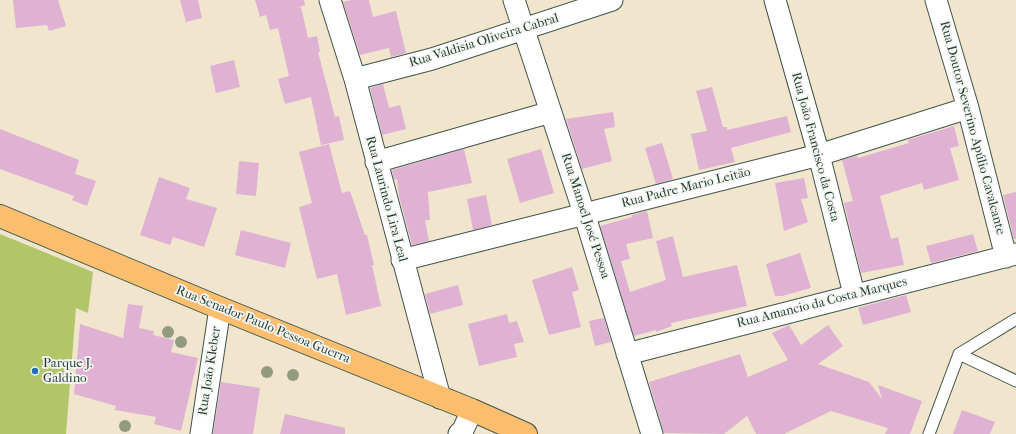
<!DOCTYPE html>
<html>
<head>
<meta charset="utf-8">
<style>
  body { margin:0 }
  canvas { display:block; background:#f1e5cd }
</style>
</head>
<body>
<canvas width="1016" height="434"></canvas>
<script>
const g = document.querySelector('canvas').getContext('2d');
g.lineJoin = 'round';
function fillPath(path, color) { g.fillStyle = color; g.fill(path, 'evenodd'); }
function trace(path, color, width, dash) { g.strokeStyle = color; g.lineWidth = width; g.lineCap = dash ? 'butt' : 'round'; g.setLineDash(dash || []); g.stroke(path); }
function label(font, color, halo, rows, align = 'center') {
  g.font = font + ' "IM FELL French Canon",serif'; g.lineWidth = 3.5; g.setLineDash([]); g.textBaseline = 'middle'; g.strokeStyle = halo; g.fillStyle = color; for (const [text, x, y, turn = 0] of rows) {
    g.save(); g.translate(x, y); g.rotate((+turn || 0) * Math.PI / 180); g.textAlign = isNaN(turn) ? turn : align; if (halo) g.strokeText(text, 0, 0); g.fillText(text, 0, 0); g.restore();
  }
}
const green = new Path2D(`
  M0,234L93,272L88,313L76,308L66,434H0Z`);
const building = new Path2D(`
  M13,0H58L66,26L49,31L47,25L16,28Z
  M180,0H198L202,18L186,22Z
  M255,0H304L305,5L293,9L301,7L308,38L317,36L320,52H318L335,117L339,116L344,140L321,145L311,97L285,104L278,79L289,76L278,28L270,30L266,15L260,17Z
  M352,0H369L373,17L396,11L406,53L391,57L389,48L360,55L343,2Z
  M234,60L240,87L216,93L210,66Z
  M383,84L389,108L400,105L406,129L382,135L370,88Z
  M712,87L723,127H727V130L787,116L791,132L731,148L735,162L699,170L691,134L707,131L696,91Z
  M613,112L615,127L604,129L612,161L582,169L566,119Z
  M954,126L959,146L950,148L959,180L924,190L922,183L880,196L891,239L898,237L904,265L861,273L844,203L853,201L842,160L857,156L858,158L909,143L908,140Z
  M0,129L79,160L75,174L96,181L87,206L72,200L74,196L0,169Z
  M662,143L673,179L656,184L645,148Z
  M329,144L342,193L350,191L365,235H367L374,265H372L381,306L346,315L337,274L317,279L299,207L312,203L299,152Z
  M464,149L472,183L428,192L430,220H425L429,241L412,245L399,196L397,179L394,180L392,170Z
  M541,149L554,193L520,203L507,159Z
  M239,161L259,163L256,196L236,194Z
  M159,177L190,188L186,199L217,208L204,247L173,237L170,245L140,235Z
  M804,178L808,198L801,199L808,222L784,231L775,183Z
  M1016,192V239H1014L1003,195Z
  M486,195L492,225L473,230L467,199Z
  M647,211L653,238L626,244L630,259L621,261L630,292L666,280L656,241L673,236L683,277L737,265L747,306L671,323L672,326L656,332V330L634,336L600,226L632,217V215Z
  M241,230L291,243L285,268L235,255Z
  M973,234L978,251L931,263L926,246Z
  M800,253L811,288L782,296H775L766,264Z
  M572,267L579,290L572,292L581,327L549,335L532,280Z
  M458,285L463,305L430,314L425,294Z
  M906,295L911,312L863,325L858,308Z
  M128,304L143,306L139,328L154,331L153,335L174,340L171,352L198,358L181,431L154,424L156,417L115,410L116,406L74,394L80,324L123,338Z
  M507,314L509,323L517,321L524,342L514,344L517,357L479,366L468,324Z
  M604,318L611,342L595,346L589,321Z
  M789,325L801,345L828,325L843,346L818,364L869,382L882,399L878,385L922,401L910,434H885L888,428L831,411L784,434H756L747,416L724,434L664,433L649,382L740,354L748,377L788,360L772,333Z
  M221,382L260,388L253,434H213Z
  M962,410L995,422L990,434H953Z
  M285,414L345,428V434H280Z`);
const service = new Path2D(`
  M959,354L1016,381
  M929,434L959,354L1016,319`);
const minor = new Path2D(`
  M330,0L355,79L440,398
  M514,0L584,213L652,434
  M775,0L819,155L854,294
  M936,0L968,108L1006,257
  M355,79L432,59L612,0
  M376,162L551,112
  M402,260L819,155L968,108
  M627,354L1016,254
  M201,434L220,308
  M459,434L463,430L472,410`);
const primary = new Path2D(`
  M0,216L215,306L472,410L526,434`);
const trees = [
  [168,332],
  [181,342],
  [267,372],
  [293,375],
  [125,426]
];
const markers = [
  [35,371,4,"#1f6fb2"]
];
const streetNames = [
  ["Rua Valdisia Oliveira Cabral",484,41,-17],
  ["Rua Doutor Severino Apúlio Cavalcante",972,128,75],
  ["Rua João Francisco da Costa",815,147,75],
  ["Rua Padre Mario Leitão",686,188,-14],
  ["Rua Laurindo Lira Leal",386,199,75],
  ["Rua Manoel José Pessoa",585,216,72],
  ["Rua Amancio da Costa Marques",822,303,-14],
  ["Rua Senador Paulo Pessoa Guerra",263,325,22],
  ["Rua João Kleber",210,371,-81]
];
const poiNames = [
  ["Parque J.",43,364],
  ["Galdino",43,379]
];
fillPath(green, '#b2c669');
fillPath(building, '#dfb2d3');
trace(service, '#3e564b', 13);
trace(minor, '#3e564b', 23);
trace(primary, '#3e564b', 24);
trace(service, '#fff', 11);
trace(minor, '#fff', 21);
trace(primary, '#fbbd6e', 22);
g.fillStyle = '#929b80';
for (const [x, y] of trees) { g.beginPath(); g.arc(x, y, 6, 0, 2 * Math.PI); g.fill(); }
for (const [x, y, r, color] of markers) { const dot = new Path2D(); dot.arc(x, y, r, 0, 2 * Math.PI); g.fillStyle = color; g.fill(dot); trace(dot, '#f6f6f2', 1.5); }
label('13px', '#1f3d34', '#f6f6f2', streetNames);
label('13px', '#1f3d34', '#f6f6f2', poiNames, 'left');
</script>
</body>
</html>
